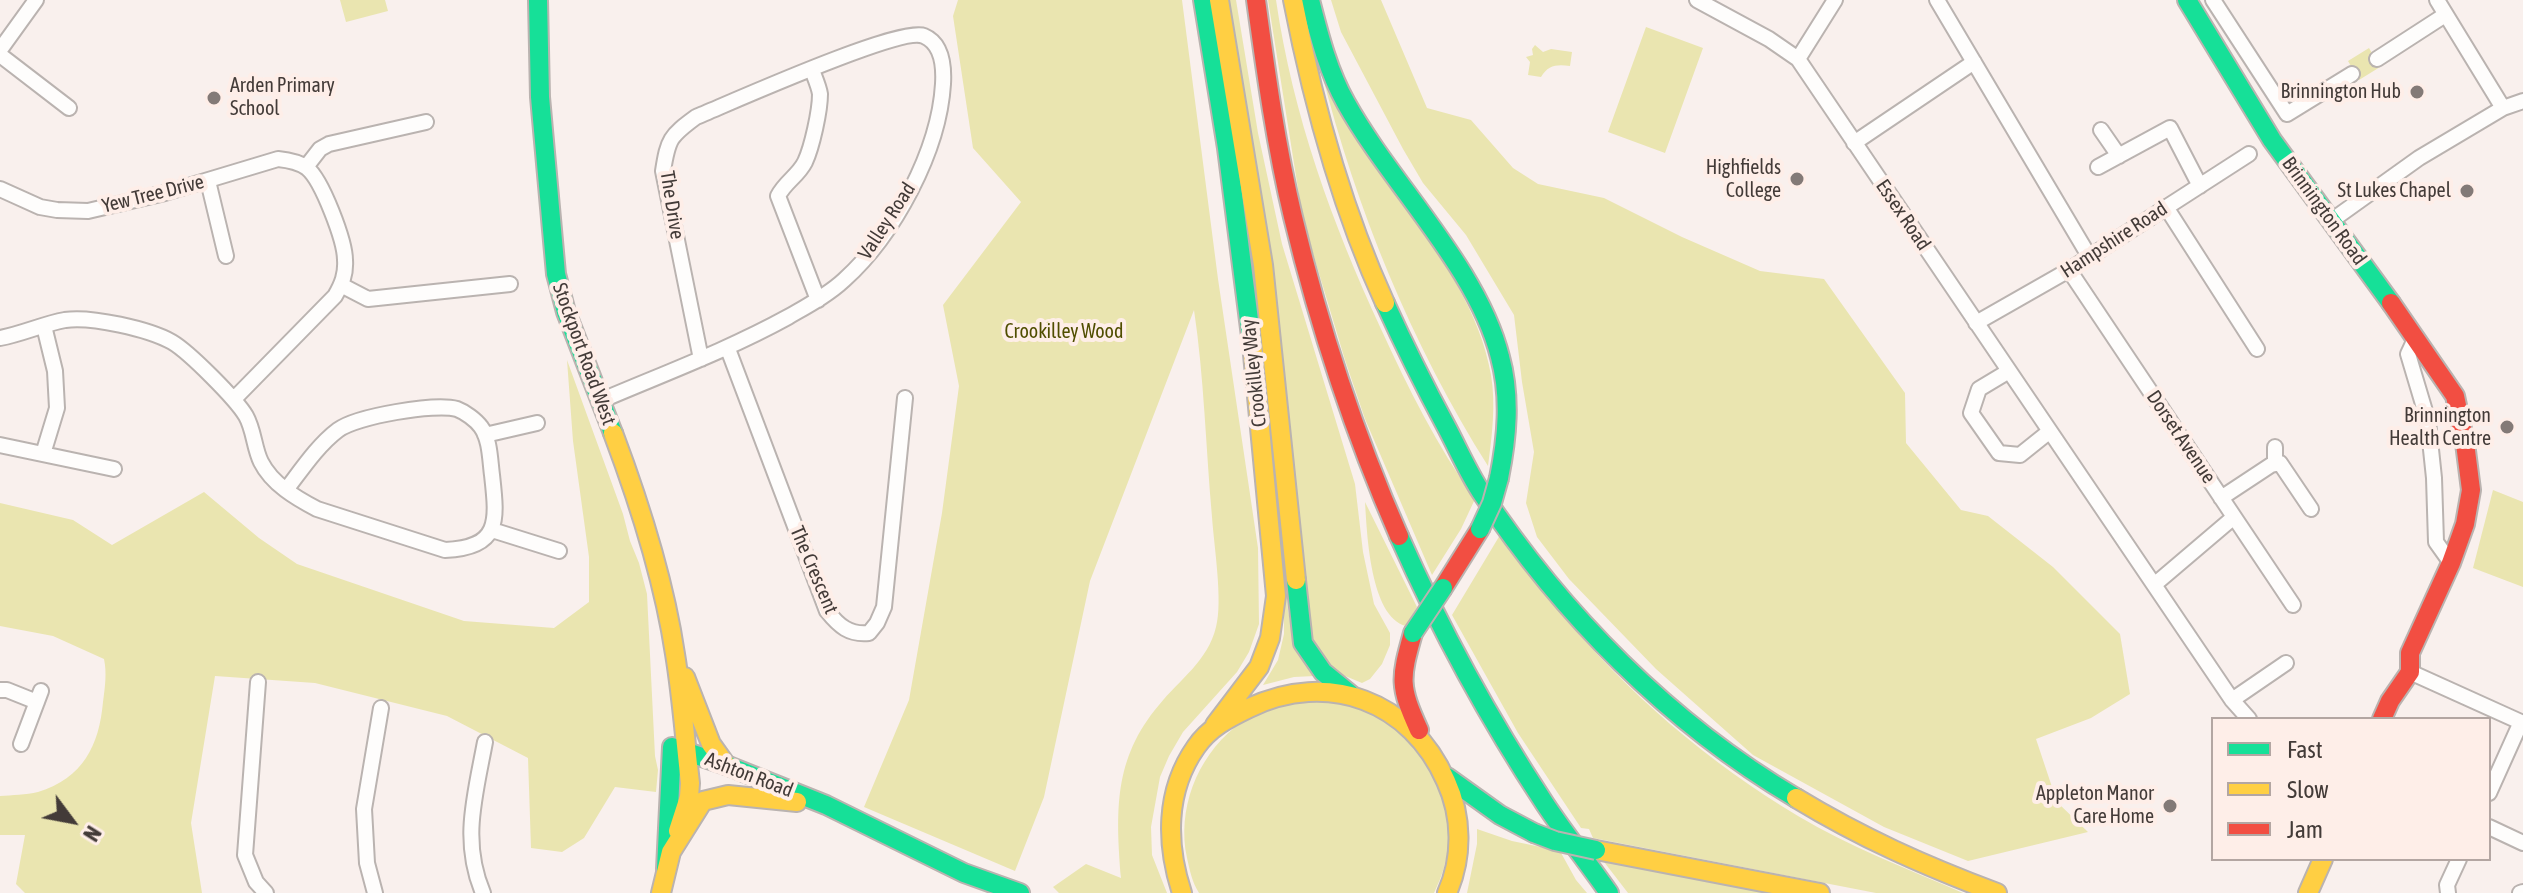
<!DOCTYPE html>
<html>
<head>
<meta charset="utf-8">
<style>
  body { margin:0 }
  #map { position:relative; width:2523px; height:893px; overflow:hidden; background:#f9f0ed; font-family:"Asap Condensed",sans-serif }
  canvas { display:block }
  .legend { position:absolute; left:2211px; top:717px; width:280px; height:144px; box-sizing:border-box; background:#feeee8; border:2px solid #b3a6a2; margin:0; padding:10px 14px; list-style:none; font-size:24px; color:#433b38 }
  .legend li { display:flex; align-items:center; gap:16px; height:40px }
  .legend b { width:40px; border:2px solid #b3a6a2 }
  .north { position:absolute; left:32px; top:781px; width:80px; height:80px; -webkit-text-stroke:6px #feeee8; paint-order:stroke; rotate:122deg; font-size:22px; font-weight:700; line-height:32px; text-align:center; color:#433b38 }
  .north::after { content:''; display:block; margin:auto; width:28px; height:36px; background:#433b38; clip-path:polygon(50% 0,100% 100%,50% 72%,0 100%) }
</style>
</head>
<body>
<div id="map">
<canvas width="2523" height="893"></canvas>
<ul class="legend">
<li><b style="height:10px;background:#16e098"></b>Fast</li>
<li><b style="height:10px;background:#ffcf43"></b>Slow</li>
<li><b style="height:10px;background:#f24e42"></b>Jam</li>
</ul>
<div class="north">N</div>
</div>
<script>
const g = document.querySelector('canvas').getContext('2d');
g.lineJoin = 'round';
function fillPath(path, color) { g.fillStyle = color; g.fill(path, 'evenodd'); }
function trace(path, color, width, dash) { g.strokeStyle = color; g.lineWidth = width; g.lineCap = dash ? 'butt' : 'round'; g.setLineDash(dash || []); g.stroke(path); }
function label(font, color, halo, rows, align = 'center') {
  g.font = font + ' "Asap Condensed",sans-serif'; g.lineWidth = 8; g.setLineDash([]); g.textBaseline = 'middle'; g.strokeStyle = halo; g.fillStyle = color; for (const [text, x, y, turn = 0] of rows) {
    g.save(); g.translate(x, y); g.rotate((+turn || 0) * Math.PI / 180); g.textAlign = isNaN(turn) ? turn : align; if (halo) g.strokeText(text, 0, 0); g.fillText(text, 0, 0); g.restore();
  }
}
const green = new Path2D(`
  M340,0H385L388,11L346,22Z
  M958,0H1182L1218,279L1258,548L1259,624L1249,652L1237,672L1183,732L1169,756L1160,777L1151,827L1152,855L1167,893H1059L1053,887L1086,864L1121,878C1116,812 1113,759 1159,705C1179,680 1208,661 1216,627C1223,601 1214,546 1212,517C1206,450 1204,376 1194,310L1090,581L1044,797L1015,871L864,807L909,700L942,513L959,386L943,305L1021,202L973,148L953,16Z
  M1228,0H1236L1258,133L1282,244L1355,484L1363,552L1374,604L1390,633V645L1382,664L1370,679L1362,683L1338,673L1314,649Z
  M1268,0H1276C1293,116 1332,223 1381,329C1408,388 1437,446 1475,499L1461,529L1432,575L1365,419L1345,360L1303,220Z
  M1331,0H1381L1427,108L1471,120L1513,168L1538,184L1604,198L1682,237L1760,271L1824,279L1905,393L1906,443L1961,510L1988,516L2053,567L2120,634L2130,694L2091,718L2036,739L2057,802L2088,832L1968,861L1884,827L1753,755L1656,669L1569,579L1537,537L1526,503L1534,452L1522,382L1514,315L1466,235L1423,183L1403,149L1341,32Z
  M1646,27L1703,48L1665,153L1608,132Z
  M1535,45L1543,52L1551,49L1572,52L1570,66C1557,64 1548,65 1541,77L1528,75L1530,62L1526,57L1533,55L1532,49Z
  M2369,48L2380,67L2359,80L2348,61Z
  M1321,70C1350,115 1379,160 1407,205C1441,258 1480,311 1491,375C1496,405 1492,436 1488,466C1412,345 1356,209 1321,70Z
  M567,360L623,514L630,541L639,563L647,594L655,756L658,770L656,792L615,787L584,838L562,852L531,848L528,758L447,716L315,683L215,676L191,823L202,893H25L16,884L25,835H0V796C12,795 26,795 38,792C83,778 99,746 103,702C105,687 107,673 104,659L53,636L0,626V503L73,520L112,545L204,492L259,538L297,564L464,621L554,628L589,602V557L573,441Z
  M2493,490L2523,502V587L2473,568Z
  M1365,502L1417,607L1406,626C1370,617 1367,533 1365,502Z
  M1500,535C1520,561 1539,587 1560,612C1626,692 1709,763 1798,816C1850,847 1908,869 1963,893H1876L1593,838L1589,829L1581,828L1518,733L1452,615Z
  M1284,553L1288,610L1294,643L1315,676L1294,677L1263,685L1278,660L1284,634Z
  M1315,698C1328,700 1345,700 1358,705C1435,732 1472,820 1434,893H1199C1192,882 1190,871 1187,858C1177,810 1196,759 1235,727C1258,708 1286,703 1315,698Z
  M1477,829L1512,841L1560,851L1576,880L1587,893H1467L1477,844Z
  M1601,858L1781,893H1628Z`);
const street = new Path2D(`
  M1697,0L1769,39L1798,59L2232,700L2249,719
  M1937,0L2089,256
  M2213,0L2287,114L2352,74
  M2437,0L2503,108
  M0,50L36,0
  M0,55L69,108
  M1798,59L1835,0
  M2377,59L2445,15
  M812,70C815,78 819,87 820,94C820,111 812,147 805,162C798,176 785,182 778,196L818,300
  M2101,130L2119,156
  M1854,143L1974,62
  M306,167L320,149L329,144L426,122
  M2098,167L2170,128L2200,186
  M208,181L226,256
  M0,189L40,207L57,210L88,211L165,193L278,159C288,160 299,162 307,168C322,180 345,241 345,260C346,274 342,284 335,296L234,399
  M2166,207L2257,349
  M2331,221L2419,158L2503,108L2523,101
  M2069,270L2293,605
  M341,285L368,299L510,284
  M1976,323L2069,270L2249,154
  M2416,337L2408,354L2428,421L2434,478L2436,542L2451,563
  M0,338C22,334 43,324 65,320C91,316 149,329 172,342C189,352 236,399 246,416C254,430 254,448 261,462C272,484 296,498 317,509L445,550C501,548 497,520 492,475C490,460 490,439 481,427C476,420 465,412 457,409C435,403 357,416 338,430C318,445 302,469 286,490
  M728,349L827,611C839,626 849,635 869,633L877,623L884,607L905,398
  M2009,371L1979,389L1971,413L1999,453L2020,455L2050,431
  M600,401C663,374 728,350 788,317C807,306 828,295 844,280C894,235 939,151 943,84C944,67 943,44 924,36C901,26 730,103 696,117C670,136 668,139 663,171L701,359
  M485,435L537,423
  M0,445L114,469
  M2275,447V463
  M43,454L57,408L55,371L44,326
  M2221,498L2271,465L2280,463L2311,509
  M492,530L559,551
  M2154,585L2234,517
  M2410,672L2523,723
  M258,682L245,855L256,882L266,893
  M0,690H7L37,702
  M2232,700L2286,663
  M21,744L41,691
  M2489,793L2521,722
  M2489,827L2523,843
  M375,893L367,863L364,809L381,708
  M483,893C461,841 475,796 485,742
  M2448,893L2447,885L2459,859
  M2520,893L2523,892`);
const fast = new Path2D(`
  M538,0L540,97L556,274L566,312L613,433
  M1203,0L1227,148L1252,344
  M1310,0C1319,35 1328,71 1346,103C1391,184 1478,268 1500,357C1511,397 1507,438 1499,478
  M2187,0L2272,140L2391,303
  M1385,303C1404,345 1425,387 1447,428C1458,449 1468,472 1481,492C1562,614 1669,723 1796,798
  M1399,536C1440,629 1489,719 1545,804C1565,834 1588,863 1609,893
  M1296,580L1303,643L1323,672L1350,694
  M1447,777L1500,815L1534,833
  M666,869L672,747L726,765L826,805L964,873L1020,893`);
const slow = new Path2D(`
  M1219,0L1263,265L1296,580
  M1293,0C1313,103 1341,207 1385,303
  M613,433C639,502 664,580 675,654C682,696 685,740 690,783L689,797L678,831
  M685,677L711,744L726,765
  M1215,725L1259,667L1270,638L1276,596L1252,344
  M1796,798C1862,838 1925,866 1997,893
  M1596,850L1820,893
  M661,893L671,852L703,801L728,795L797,802
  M1182,893C1166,844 1165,791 1196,747C1209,728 1228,718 1249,708C1328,670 1411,701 1446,781C1462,816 1463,857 1447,893
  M2308,893L2323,859`);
const jam = new Path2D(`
  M1256,0C1266,73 1276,146 1293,217C1319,326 1354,433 1399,536
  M1443,588L1480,529
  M1413,633C1400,679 1399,686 1419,730
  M2382,719L2390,701L2410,672V653L2451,563L2465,524L2471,490L2465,443L2455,396L2391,303`);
const fastBridge = new Path2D(`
  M1480,529L1492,503L1499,478
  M1413,633L1443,588
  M1534,833L1555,841L1596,850`);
const markers = [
  [2417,92,8,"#837a77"],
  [214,98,8,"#837a77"],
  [1797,179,8,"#837a77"],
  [2467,191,8,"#837a77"],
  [2507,427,8,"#837a77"],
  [2170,806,8,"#837a77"]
];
const poiNames = [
  ["Arden Primary",230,86,"left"],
  ["School",230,109,"left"],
  ["Brinnington Hub",2401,92],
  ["Highfields",1781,168],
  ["College",1781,191],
  ["St Lukes Chapel",2451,191],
  ["Brinnington",2491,416],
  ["Health Centre",2491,439],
  ["Appleton Manor",2154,794],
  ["Care Home",2154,817]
];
const streetNames = [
  ["Yew Tree Drive",153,194,-14],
  ["The Drive",672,205,81],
  ["Brinnington Road",2324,211,54],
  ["Essex Road",1903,215,56],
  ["Valley Road",887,221,-57],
  ["Hampshire Road",2114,240,-33],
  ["Stockport Road West",584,354,70],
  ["Crookilley Way",1254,373,-96],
  ["Dorset Avenue",2181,437,56],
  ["The Crescent",814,570,67],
  ["Ashton Road",749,775,21]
];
const parkNames = [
  ["Crookilley Wood",1064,332]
];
fillPath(green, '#eae5b0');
trace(street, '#bab3b0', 18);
trace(fast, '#bab3b0', 22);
trace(slow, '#bab3b0', 22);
trace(jam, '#bab3b0', 22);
trace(street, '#fefdfc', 14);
trace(fast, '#16e098', 18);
trace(slow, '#ffcf43', 18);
trace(jam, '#f24e42', 18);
trace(fastBridge, '#bab3b0', 22, []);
trace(fastBridge, '#16e098', 18);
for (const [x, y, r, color] of markers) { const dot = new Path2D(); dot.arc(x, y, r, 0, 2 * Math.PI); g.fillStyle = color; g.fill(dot); trace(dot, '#feeee8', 3); }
label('20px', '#433b38', '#feeee8', poiNames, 'right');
label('20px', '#433b38', '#feeee8', streetNames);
label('20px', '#504e00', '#feeee8', parkNames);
</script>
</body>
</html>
